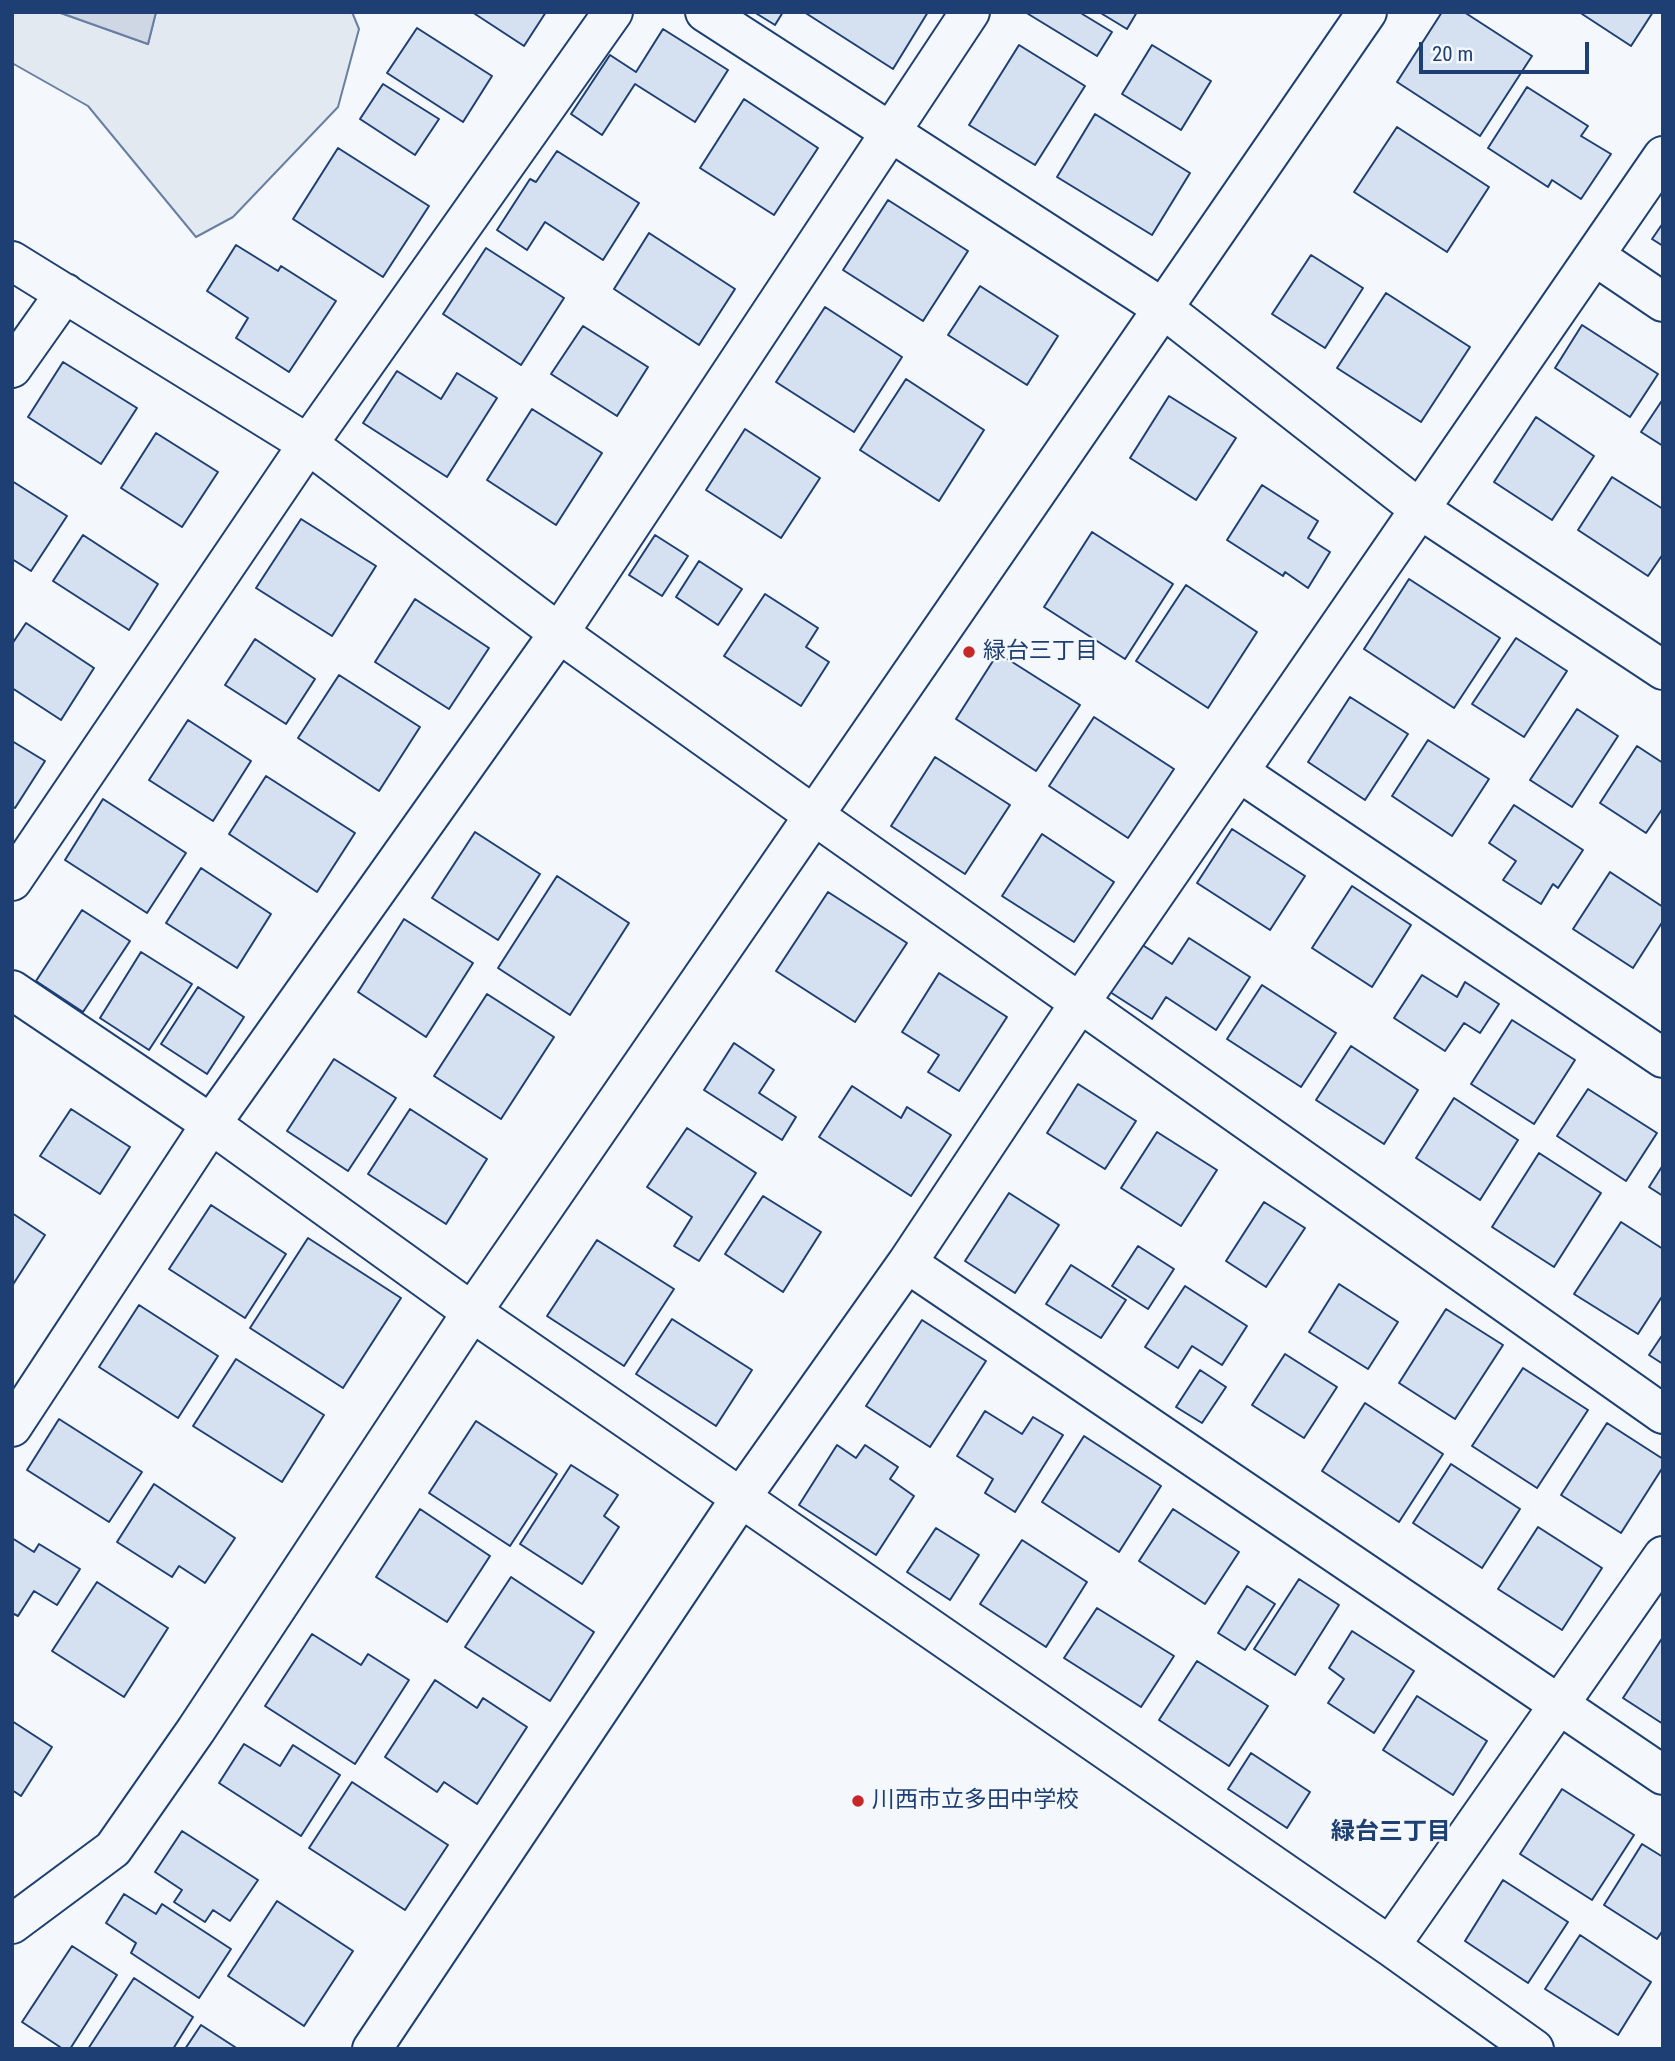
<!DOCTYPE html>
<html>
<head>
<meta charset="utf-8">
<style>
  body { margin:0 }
  #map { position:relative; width:1675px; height:2061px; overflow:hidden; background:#f4f7fb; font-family:"Roboto Condensed",sans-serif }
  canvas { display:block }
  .frame { position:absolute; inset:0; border:14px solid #1d3f73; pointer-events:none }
  .scale { position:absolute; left:1419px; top:42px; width:170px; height:32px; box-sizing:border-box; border:4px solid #1d3f73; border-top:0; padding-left:9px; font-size:21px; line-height:24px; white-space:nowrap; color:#1d3f73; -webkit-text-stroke:5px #f4f7fb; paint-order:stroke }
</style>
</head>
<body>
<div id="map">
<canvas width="1675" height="2061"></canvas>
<div class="frame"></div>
<div class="scale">20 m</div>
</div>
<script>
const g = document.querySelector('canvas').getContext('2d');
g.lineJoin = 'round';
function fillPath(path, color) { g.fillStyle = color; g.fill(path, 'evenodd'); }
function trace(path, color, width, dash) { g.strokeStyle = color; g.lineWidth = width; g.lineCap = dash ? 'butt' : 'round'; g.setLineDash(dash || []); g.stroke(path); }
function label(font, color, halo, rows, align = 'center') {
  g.font = font + ' "Roboto Condensed","Noto Sans JP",sans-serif'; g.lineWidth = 5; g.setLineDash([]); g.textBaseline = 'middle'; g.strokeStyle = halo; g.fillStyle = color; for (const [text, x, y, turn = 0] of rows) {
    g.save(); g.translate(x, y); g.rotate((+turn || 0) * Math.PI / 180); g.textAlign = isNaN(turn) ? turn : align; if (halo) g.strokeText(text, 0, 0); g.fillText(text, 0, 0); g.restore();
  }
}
const green = new Path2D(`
  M12,12H58L148,44L156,12H352L359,29L338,107L233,217L196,237L88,106L12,63Z`);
const water = new Path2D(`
  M58,12H156L148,44Z`);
const building = new Path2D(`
  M472,12H546L524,46Z
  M754,12H783L775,25Z
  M804,12H928L893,69Z
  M1025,12H1079L1112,32L1097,56Z
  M1099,12H1137L1127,29Z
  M1442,12H1464L1532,56L1480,136L1397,82Z
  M1579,12H1653L1631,46Z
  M417,28L492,76L463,122L387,73Z
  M663,29L728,70L695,122L635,84L602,135L571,114L610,55L636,72Z
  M1019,45L1085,86L1035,165L969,125Z
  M1152,45L1211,81L1181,130L1122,94Z
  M383,84L439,119L415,155L360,119Z
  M1527,87L1588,126L1581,136L1611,154L1581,199L1552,180L1548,187L1488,148Z
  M744,99L818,148L774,215L700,168Z
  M1095,114L1190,173L1152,235L1057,177Z
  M1397,127L1489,187L1447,252L1354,192Z
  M338,148L429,206L383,277L293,219Z
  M557,151L639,203L603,260L545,222L527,250L497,230L530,179L536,182Z
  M888,200L968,251L923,321L843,270Z
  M1663,223V246L1652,239Z
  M649,233L735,289L699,345L614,289Z
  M236,245L278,271L281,266L336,301L289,372L236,338L248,318L207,291Z
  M486,248L564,298L521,365L443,314Z
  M1311,255L1363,288L1325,348L1272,314Z
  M980,286L1058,336L1027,385L948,335Z
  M1386,293L1470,347L1421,422L1337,368Z
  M825,307L902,357L854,432L776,382Z
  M1582,325L1658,374L1630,417L1555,368Z
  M583,326L648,367L617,416L551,374Z
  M63,362L137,408L101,464L28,417Z
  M397,371L441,399L457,373L497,398L447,477L363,423Z
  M906,379L984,430L939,501L860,450Z
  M1169,396L1236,438L1196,500L1130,458Z
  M1663,399V446L1641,432Z
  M532,409L602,453L556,525L487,480Z
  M1536,417L1594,456L1552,520L1494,482Z
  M745,429L820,478L781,538L706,490Z
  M156,433L218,472L182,527L121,488Z
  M1612,477L1663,509V554L1648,576L1578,530Z
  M12,481L67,516L31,571L12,559Z
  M1262,485L1318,521L1308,538L1330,552L1308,588L1285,572L1283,576L1227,540Z
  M301,519L376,566L332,636L256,588Z
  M1092,532L1173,584L1125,659L1044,607Z
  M83,535L158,584L129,630L53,581Z
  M655,535L688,556L662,596L629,575Z
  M699,561L742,589L718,625L676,597Z
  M1409,579L1500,638L1454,708L1364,649Z
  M1186,585L1257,632L1208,708L1136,661Z
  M765,594L818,628L806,647L829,662L801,706L724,656Z
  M415,599L489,648L449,709L375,662Z
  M26,623L94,668L61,720L12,688V644Z
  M1516,638L1567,671L1524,737L1472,704Z
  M255,639L315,679L286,724L225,685Z
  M998,653L1080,705L1036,771L956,719Z
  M339,675L420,727L379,791L298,738Z
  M1350,697L1408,734L1365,800L1308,762Z
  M1577,709L1618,736L1572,807L1530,780Z
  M1094,717L1174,769L1128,838L1049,786Z
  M188,720L251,761L213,821L149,780Z
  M1428,740L1489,779L1452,836L1392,796Z
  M12,741L45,761L15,808L12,806Z
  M1637,746L1663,763V808L1646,833L1600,803Z
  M935,757L1010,805L965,874L891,826Z
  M266,776L355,833L317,892L229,834Z
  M103,799L186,853L147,913L65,860Z
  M1514,805L1583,850L1558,888L1553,884L1541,904L1503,880L1516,861L1489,843Z
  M1232,829L1305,876L1270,930L1197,883Z
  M475,832L540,874L498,940L432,898Z
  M1042,834L1114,882L1074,942L1002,896Z
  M201,868L271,914L237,968L166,923Z
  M1610,872L1663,907V921L1633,968L1573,929Z
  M557,876L629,923L570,1015L498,968Z
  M1352,886L1411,925L1372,987L1312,948Z
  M828,892L907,943L855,1022L776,971Z
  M82,910L130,941L83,1012L36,981Z
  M404,919L473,963L426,1037L358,992Z
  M1189,938L1250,977L1216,1030L1166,997L1152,1019L1110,992L1141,944L1172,964Z
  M141,952L192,984L149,1050L100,1018Z
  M939,973L1007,1017L959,1091L928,1072L939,1055L902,1032Z
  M1422,975L1457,997L1465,982L1499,1004L1480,1033L1464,1023L1445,1051L1394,1018Z
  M1262,985L1336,1033L1301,1087L1227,1039Z
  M198,987L244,1017L207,1074L161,1044Z
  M487,994L554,1037L501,1119L434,1076Z
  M1512,1020L1575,1060L1534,1124L1471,1084Z
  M734,1043L774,1070L759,1093L796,1117L782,1140L704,1090Z
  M1351,1046L1418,1090L1384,1144L1316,1100Z
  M334,1059L396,1098L348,1171L287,1131Z
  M1078,1084L1136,1121L1105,1169L1047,1133Z
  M852,1086L901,1118L907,1107L951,1135L911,1196L819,1137Z
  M1588,1089L1657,1133L1626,1181L1557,1136Z
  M1454,1098L1518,1140L1480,1200L1416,1158Z
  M71,1109L130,1147L100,1194L40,1156Z
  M410,1109L487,1159L446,1224L368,1174Z
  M687,1128L756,1173L699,1261L674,1246L692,1217L647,1187Z
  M1157,1132L1217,1170L1181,1226L1121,1188Z
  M1539,1153L1601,1193L1554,1267L1492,1227Z
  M1663,1165V1196L1649,1187Z
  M1009,1193L1059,1225L1015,1293L965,1261Z
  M763,1196L821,1232L783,1292L725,1254Z
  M1264,1202L1305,1228L1266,1287L1226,1261Z
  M211,1205L286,1254L245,1318L169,1269Z
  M12,1213L45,1235L12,1286Z
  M1621,1222L1663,1249V1295L1638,1334L1574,1294Z
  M308,1238L401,1298L343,1388L250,1328Z
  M597,1240L674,1289L624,1366L547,1316Z
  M1138,1246L1174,1269L1148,1309L1112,1286Z
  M1071,1265L1126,1300L1101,1338L1046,1304Z
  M1339,1284L1398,1322L1368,1369L1309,1332Z
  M1185,1286L1247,1326L1222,1365L1192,1346L1178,1368L1145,1347Z
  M139,1305L218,1356L178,1418L99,1367Z
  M1446,1309L1503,1345L1455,1419L1399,1383Z
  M672,1319L752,1370L716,1426L636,1374Z
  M922,1320L986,1361L930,1447L866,1406Z
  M1663,1334V1364L1649,1355Z
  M1285,1354L1337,1387L1304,1438L1252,1405Z
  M236,1359L324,1415L282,1482L193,1426Z
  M1523,1368L1588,1410L1537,1488L1472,1446Z
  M1200,1370L1226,1387L1202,1423L1176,1407Z
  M1365,1403L1443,1454L1399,1522L1322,1471Z
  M985,1411L1022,1434L1033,1417L1063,1435L1015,1512L985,1493L993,1479L957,1456Z
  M59,1419L142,1472L109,1522L27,1470Z
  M476,1421L557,1474L510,1546L429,1493Z
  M1607,1423L1663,1459V1467L1621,1533L1561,1495Z
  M1084,1436L1161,1486L1119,1552L1042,1502Z
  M837,1445L856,1458L865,1445L898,1467L890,1479L914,1496L876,1555L799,1505Z
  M1451,1464L1520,1509L1482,1568L1413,1523Z
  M571,1465L618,1495L604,1516L619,1527L582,1584L520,1544Z
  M154,1484L235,1538L205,1583L179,1566L172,1577L117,1542Z
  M420,1509L490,1556L447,1622L376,1577Z
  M1173,1509L1239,1552L1205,1604L1139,1561Z
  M1538,1527L1602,1568L1562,1630L1498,1589Z
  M936,1528L979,1555L950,1600L907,1572Z
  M12,1538L34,1552L39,1544L80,1569L57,1605L34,1591L18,1616L12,1613Z
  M1022,1540L1087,1582L1046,1647L980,1604Z
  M511,1577L594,1632L550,1701L465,1647Z
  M1299,1579L1339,1605L1295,1675L1254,1649Z
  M97,1582L168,1628L124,1697L52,1651Z
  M1247,1586L1275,1604L1245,1650L1218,1633Z
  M1097,1608L1174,1656L1141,1707L1064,1658Z
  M1352,1631L1414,1671L1374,1733L1328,1703L1344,1679L1329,1668Z
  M312,1634L361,1665L368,1654L409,1680L355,1764L265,1706Z
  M1663,1637V1724L1623,1698Z
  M1197,1661L1268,1706L1229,1766L1159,1720Z
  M435,1680L477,1708L483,1698L527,1727L477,1804L444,1782L437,1792L385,1757Z
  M1417,1696L1487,1741L1453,1795L1383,1750Z
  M12,1721L52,1747L21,1796L12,1790Z
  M244,1744L280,1766L293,1745L340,1775L301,1836L219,1783Z
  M1251,1753L1310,1792L1287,1828L1228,1789Z
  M352,1782L448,1845L405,1910L309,1848Z
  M1562,1789L1634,1835L1592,1900L1520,1854Z
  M182,1831L258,1880L230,1921L213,1910L205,1922L174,1902L182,1890L155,1872Z
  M1642,1844L1663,1857V1930L1657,1939L1604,1905Z
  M1503,1880L1568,1922L1528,1983L1465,1941Z
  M124,1894L156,1914L162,1904L231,1949L199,1998L131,1953L136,1943L106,1923Z
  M277,1901L353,1951L304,2026L228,1976Z
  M1580,1935L1651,1982L1618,2035L1545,1989Z
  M72,1946L117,1975L70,2049H63L22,2022Z
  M134,1978L193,2017L173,2049H88Z
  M201,2025L238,2049H185Z`);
const minor = new Path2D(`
  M705,12L1164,309L1418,508L1663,670
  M1595,256L1663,302
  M12,261L308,444L559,633L815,816L1663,1414
  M12,368L65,293
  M1239,772L1663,1058
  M12,881L308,444L613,12
  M12,990L211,1124L472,1312L1390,1946
  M907,1263L1081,1001L1663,156
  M12,1427L211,1124L559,633L970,12
  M12,1924L113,1849L196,1730L472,1312L1367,12
  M372,2049L742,1496L907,1263L1663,1775
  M1534,2049L1390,1946L1663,1556`);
const markers = [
  [969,652,7,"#c62828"],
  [858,1801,7,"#c62828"]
];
const poiNames = [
  ["緑台三丁目",983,652],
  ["川西市立多田中学校",872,1801]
];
const neighbourhoodNames = [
  ["緑台三丁目",1391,1833]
];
fillPath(green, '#e3e9f0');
trace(green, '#687fa3', 2);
fillPath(water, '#cfd7e4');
trace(water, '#687fa3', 2);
fillPath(building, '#d5e0f0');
trace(building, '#1d3f73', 2);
trace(minor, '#1d3f73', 42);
trace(minor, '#f4f7fb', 38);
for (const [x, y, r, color] of markers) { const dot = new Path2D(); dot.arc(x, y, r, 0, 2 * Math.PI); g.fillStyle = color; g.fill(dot); trace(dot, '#f4f7fb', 2.5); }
label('23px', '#1d3f73', '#f4f7fb', poiNames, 'left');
label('bold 24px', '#1d3f73', '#f4f7fb', neighbourhoodNames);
</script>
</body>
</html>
